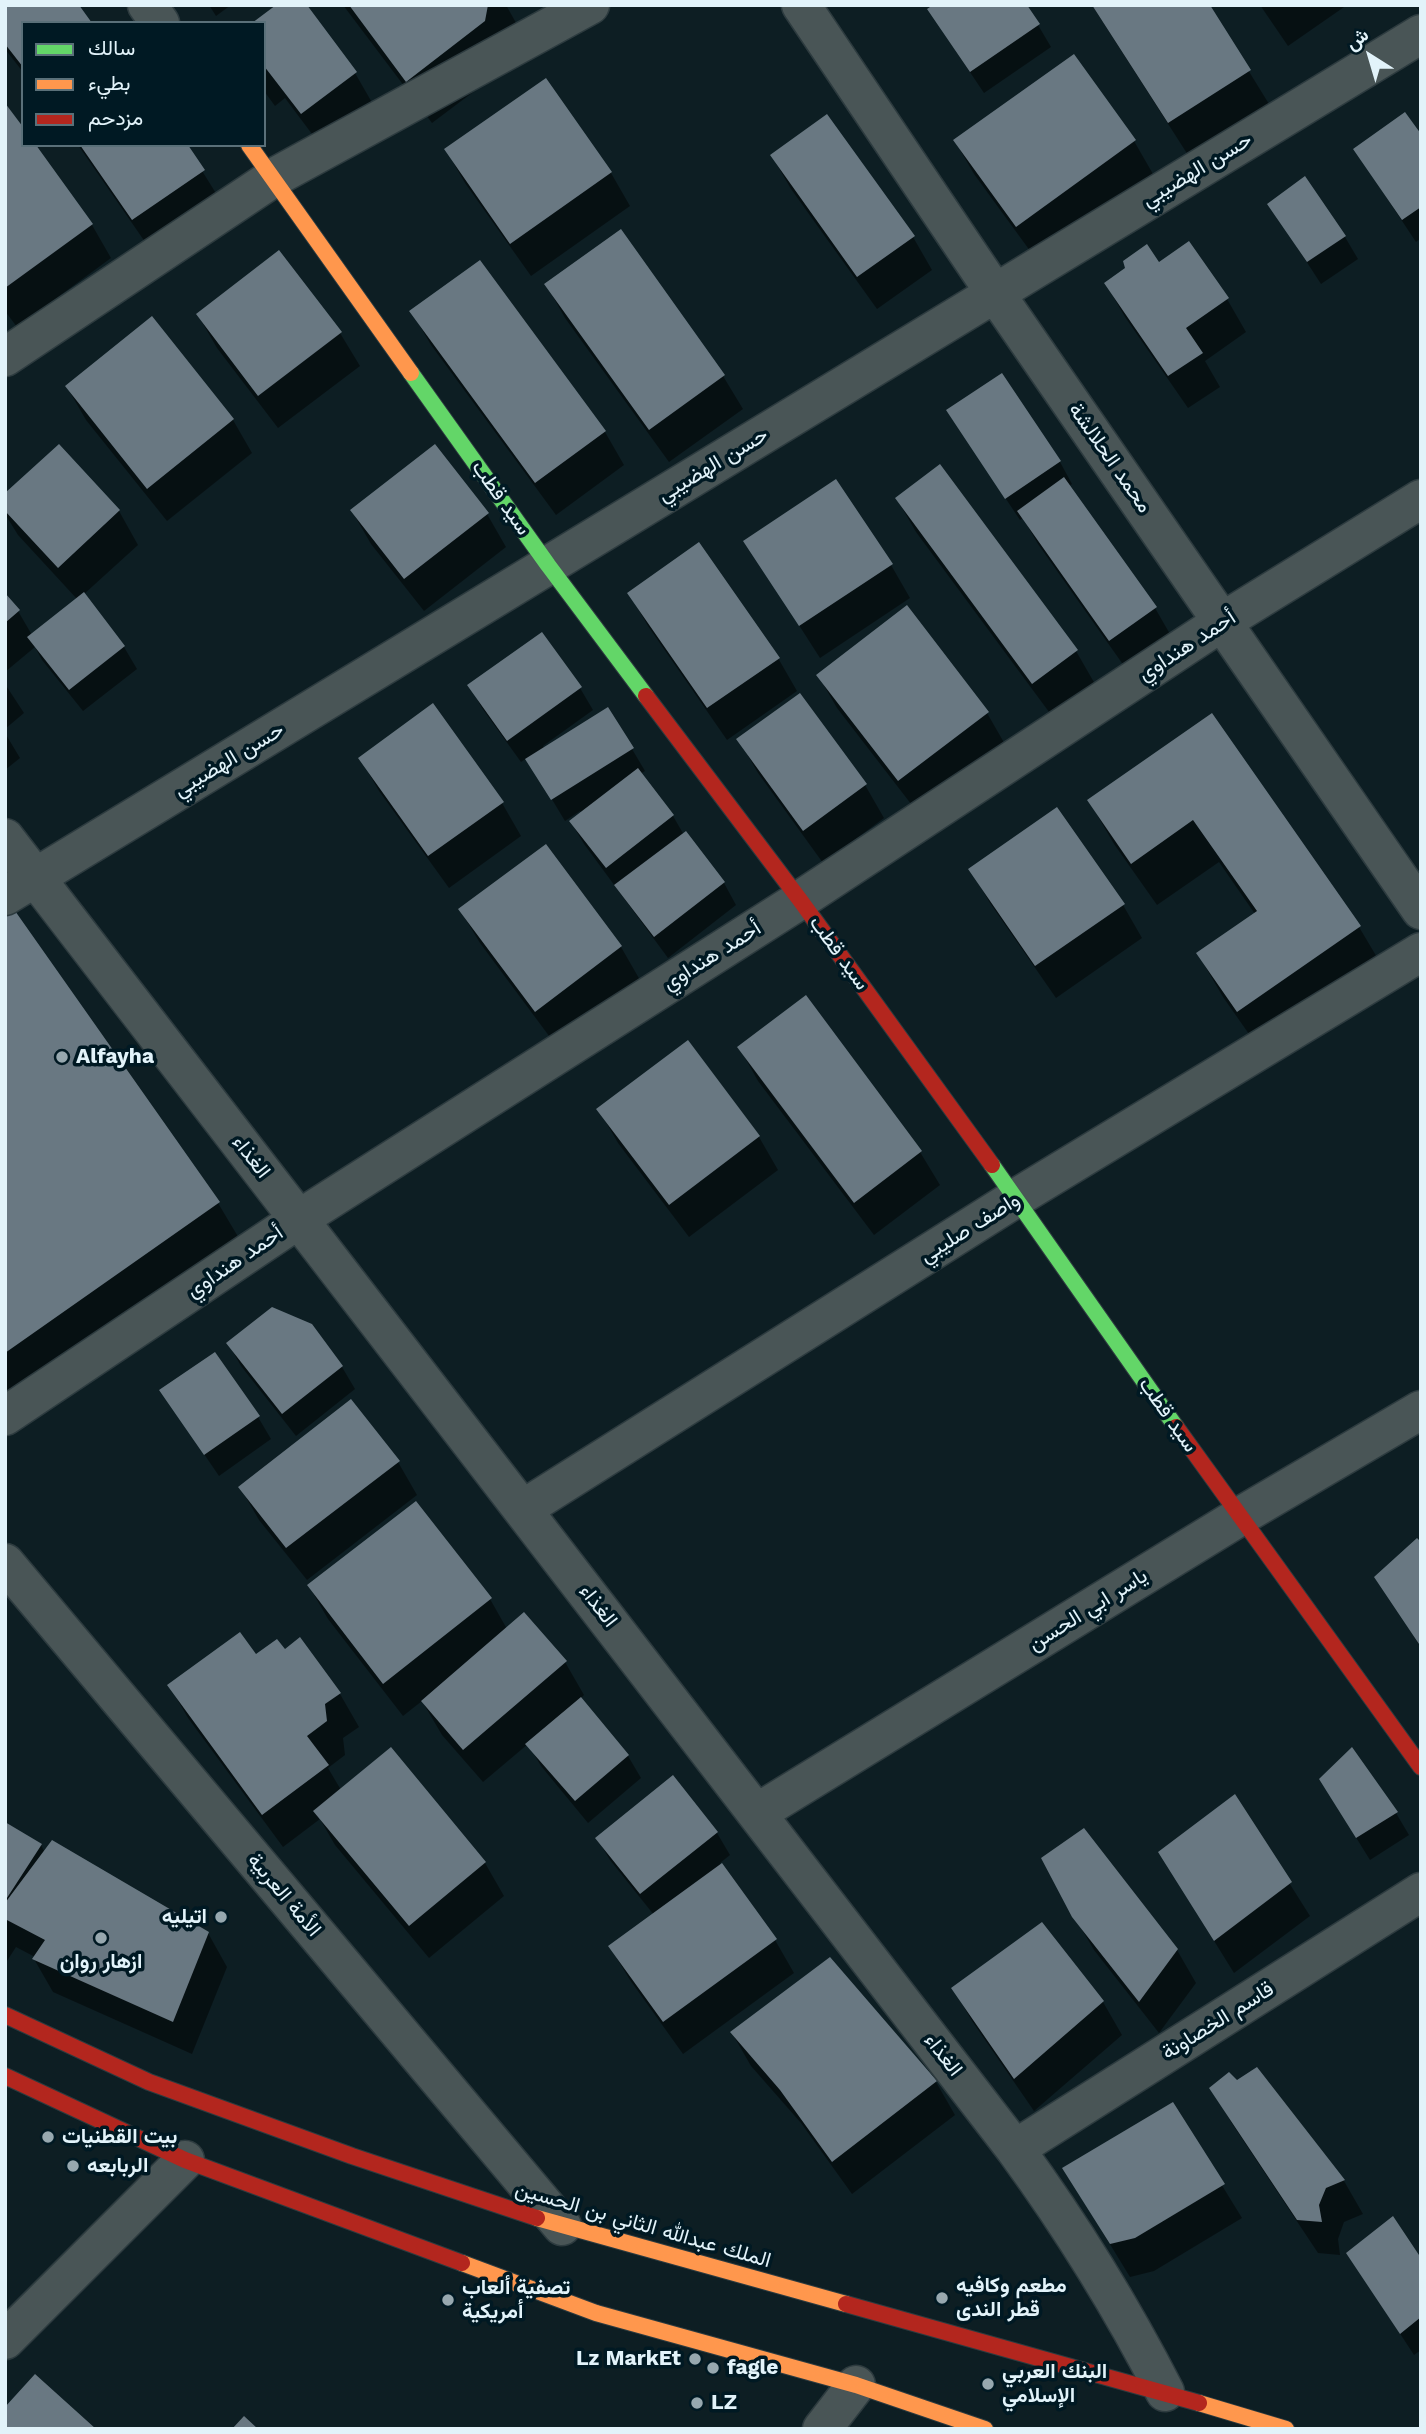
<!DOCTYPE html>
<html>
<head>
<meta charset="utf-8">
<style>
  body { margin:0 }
  #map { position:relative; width:1426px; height:2434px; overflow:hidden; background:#0d1e23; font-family:"Work Sans",Vazirmatn,sans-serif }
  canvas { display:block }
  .frame { position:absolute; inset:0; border:7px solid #e2f3fa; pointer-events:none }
  .legend { position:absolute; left:21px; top:21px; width:245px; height:126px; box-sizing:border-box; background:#001923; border:2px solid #5a7079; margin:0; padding:9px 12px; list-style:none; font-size:21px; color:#e2f3fa }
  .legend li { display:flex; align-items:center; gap:14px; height:35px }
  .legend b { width:35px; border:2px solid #5a7079 }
  .north { position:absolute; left:1335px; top:21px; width:70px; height:70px; -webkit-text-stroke:5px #001923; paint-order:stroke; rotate:323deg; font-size:19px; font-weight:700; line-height:28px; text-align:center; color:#e2f3fa }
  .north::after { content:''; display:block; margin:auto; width:24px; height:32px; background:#e2f3fa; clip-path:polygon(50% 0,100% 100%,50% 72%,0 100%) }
</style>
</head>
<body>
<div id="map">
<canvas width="1426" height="2434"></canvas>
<div class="frame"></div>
<ul class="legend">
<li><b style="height:9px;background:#63d668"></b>سالك</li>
<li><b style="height:9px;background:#ff974d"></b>بطيء</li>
<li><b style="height:9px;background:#b3261e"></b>مزدحم</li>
</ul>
<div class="north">ش</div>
</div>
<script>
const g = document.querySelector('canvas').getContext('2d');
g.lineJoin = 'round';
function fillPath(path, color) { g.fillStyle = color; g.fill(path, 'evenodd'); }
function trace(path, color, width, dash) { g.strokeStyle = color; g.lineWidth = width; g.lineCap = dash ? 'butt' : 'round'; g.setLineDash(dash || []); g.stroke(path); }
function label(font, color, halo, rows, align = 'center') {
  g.font = font + ' "Work Sans",Vazirmatn,sans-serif'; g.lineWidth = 7; g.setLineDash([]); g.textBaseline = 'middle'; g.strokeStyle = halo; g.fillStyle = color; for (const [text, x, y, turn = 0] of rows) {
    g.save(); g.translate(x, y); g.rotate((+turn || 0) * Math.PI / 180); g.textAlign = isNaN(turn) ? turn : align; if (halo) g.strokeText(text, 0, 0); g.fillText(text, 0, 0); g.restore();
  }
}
const shadow = new Path2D(`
  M5,5L23,23V72L5,49Z
  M209,5H231L216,16Z
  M343,5H506L524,37L509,65L432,123Z
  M1092,5H1208L1269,104L1188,155Z
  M1260,5H1347L1288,46Z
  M264,23L355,73L374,106L321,146L285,98L275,106L264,91Z
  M1038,25L1051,47L984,93L943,32Z
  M1073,56L1134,141L1153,174L1036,259L974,174L955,141Z
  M545,80L611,173L630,206L531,276L465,183L446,150Z
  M5,106L23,145H34L92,225L111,258L17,327L5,311Z
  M1421,137V238L1416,242L1355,150Z
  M78,145H186L222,203L152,252Z
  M772,156L913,237L932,270L877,309L791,189Z
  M1269,204L1345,237L1358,259L1321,284Z
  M1188,243L1227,299L1246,332L1205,361L1220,387L1188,408L1125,317L1106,284L1158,264Z
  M546,284L723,376L743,409L669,462L565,318Z
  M412,312L605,432L624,465L556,515L431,345Z
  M198,315L340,333L360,366L278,428L217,348Z
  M152,319L233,420L252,453L167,521L86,420L67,387Z
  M962,433L1060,462L1072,484L1069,486L1155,608L1174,641L1129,673L1038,544L1023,518L1020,520Z
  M59,446L119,511L138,545L83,595L124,647L137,669L83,711L42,660L35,647L5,672V596L18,611L32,635L77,599L18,535L5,514V495Z
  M435,446L487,514L506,547L424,611L371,544L352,511Z
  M897,499L1076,651L1095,684L1052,716L916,532Z
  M745,541L891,565L910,598L820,658Z
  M629,593L778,658L797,691L727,740L648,626Z
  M818,675L987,713L1006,746L918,813L837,708Z
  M5,684L24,713L5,729Z
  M470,686L580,688L593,710L543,746L545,749H632L645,771L640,774L673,816L684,835L724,883L736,905L668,958L584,844L571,822L582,814L580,811L565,821L527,758L521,762L482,708Z
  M1212,715L1359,927L1384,969L1263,1054L1223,997L1198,954L1255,914L1219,862L1157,905L1114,844L1089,801Z
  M5,733L20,758L5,770Z
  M739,740L865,785L884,818L823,863L758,773Z
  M360,758L502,803L521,836L449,888L379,791Z
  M546,846L621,947L640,980L555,1044L480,943L460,910Z
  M971,870L1123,905L1142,938L1056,998L990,903Z
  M5,915L218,1203L243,1245L5,1413Z
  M805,998L920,1152L940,1185L874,1235L758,1081L739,1047Z
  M688,1042L759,1137L778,1170L689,1237L618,1143L599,1110Z
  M310,1326L342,1367L355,1389L296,1436L241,1366L228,1343Z
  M161,1391L258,1417L271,1439L219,1476Z
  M398,1462L417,1495L307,1580L259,1520L240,1487Z
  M416,1503L490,1599L507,1629L565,1662L584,1695L580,1699L628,1756L641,1778L588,1823L541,1766L528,1744L483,1782L442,1735L422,1701L403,1716L328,1619L309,1586Z
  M1421,1545V1648L1377,1577Z
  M300,1639L340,1694L359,1727L343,1738L345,1755L328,1768L341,1790L485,1863L504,1896L429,1958L335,1845L320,1819L283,1847L188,1718L169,1685L255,1656L284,1651Z
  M1235,1797L1310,1916L1234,1973L1180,1886Z
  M1334,1802L1396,1813L1409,1835L1370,1860Z
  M5,1824L41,1845L45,1853L208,1933L227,1967L192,2054L53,1992L34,1959L35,1957L16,1947L5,1964Z
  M717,1833L730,1855L720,1863L775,1940L794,1973L683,2054L630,1980L610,1947L654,1915L610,1860L597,1838Z
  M1074,1916L1177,1950L1196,1983L1159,2033L1094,1950Z
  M830,1959L936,2082L955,2115L852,2194L801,2123L751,2066L732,2033Z
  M953,1988L1103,2002L1122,2035L1034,2111L972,2021Z
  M1257,2069L1344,2181L1363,2214L1344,2222L1338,2239L1340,2255L1318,2253L1231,2122L1212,2089L1237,2083Z
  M1172,2104L1242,2218L1154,2271L1130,2277L1064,2169Z
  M1348,2254L1421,2261V2350L1414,2355Z`);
const building = new Path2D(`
  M5,5H79L92,23H23V67L5,44Z
  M276,5H307L357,72L301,114L264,66V23H252Z
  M349,5H488L485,21L406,82Z
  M933,5H1027L1040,24L970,72L927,9Z
  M1092,5H1210L1251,70L1168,123Z
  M1074,54L1136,140L1016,227L953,140Z
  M546,78L612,172L510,244L444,149Z
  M5,103L23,127V145H36L93,224L5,288Z
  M1405,112L1421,134V207L1402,220L1353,149Z
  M827,114L915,236L857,277L770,155Z
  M80,145H188L205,170L132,220Z
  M1305,176L1346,236L1307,262L1267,204Z
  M621,229L725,375L649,430L544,284Z
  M1189,241L1229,298L1186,328L1203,353L1168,376L1104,283L1125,268L1123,261L1147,244L1159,262Z
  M279,250L342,332L258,396L196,314Z
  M480,260L606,431L535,483L409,311Z
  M152,316L234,419L147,489L65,386Z
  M1002,373L1061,461L1005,499L946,410Z
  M59,444L120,510L58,568L5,511V493Z
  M435,444L489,513L404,579L350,510Z
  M940,464L1078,650L1032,684L895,498Z
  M1064,477L1157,607L1109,641L1017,511Z
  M836,479L893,564L799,626L743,541Z
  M699,542L780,658L707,708L627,593Z
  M84,592L125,646L69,690L27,637Z
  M5,593L20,610L5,623Z
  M907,605L989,712L898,781L816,675Z
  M542,632L582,687L507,741L467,685Z
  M800,693L867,784L803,831L736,739Z
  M433,703L504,802L428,856L358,758Z
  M608,707L634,748L551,800L525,759Z
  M1212,713L1361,926L1237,1012L1196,953L1257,911L1193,820L1131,864L1087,800Z
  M638,768L674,815L606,868L569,821Z
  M1057,807L1125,904L1035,966L968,869Z
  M686,831L725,882L654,937L614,885Z
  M546,844L622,946L535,1012L458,909Z
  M13,908L220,1202L5,1353V913Z
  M806,995L922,1151L854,1203L737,1047Z
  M688,1040L760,1136L669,1205L596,1109Z
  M272,1307L312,1324L343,1366L282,1414L226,1343Z
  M215,1352L260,1416L204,1455L159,1390Z
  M351,1399L400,1461L286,1548L238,1487Z
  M416,1501L492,1598L383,1684L307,1585Z
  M1417,1538L1421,1542V1647L1374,1577Z
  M524,1612L567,1661L463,1750L421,1701Z
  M240,1632L256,1654L277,1639L285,1649L300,1637L341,1693L325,1704L327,1721L307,1736L329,1765L262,1815L167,1685Z
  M581,1697L629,1755L575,1801L525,1744Z
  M391,1747L486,1862L409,1926L313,1811Z
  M1352,1747L1398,1812L1356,1838L1319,1779Z
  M673,1775L718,1832L640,1894L595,1838Z
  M1235,1794L1292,1882L1214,1941L1158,1852Z
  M5,1822L42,1844L5,1901Z
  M1084,1828L1178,1949L1139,2002L1072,1917L1041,1858Z
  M52,1840L209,1932L173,2022L32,1959L45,1940L5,1919V1903Z
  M722,1863L777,1939L663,2022L608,1946Z
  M1042,1922L1104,2001L1014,2079L951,1988Z
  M830,1957L937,2081L832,2162L780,2090L730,2032Z
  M1257,2067L1345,2180L1326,2188L1319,2205L1322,2222L1297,2220L1209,2088L1229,2072L1237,2080Z
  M1173,2102L1225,2184L1135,2238L1110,2244L1062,2168Z
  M1393,2216L1421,2258V2317L1400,2334L1346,2253Z
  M35,2374L96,2429H5V2407Z
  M244,2416L258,2429H232Z`);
const street = new Path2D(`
  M147,5L160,23
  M801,5L995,293L1421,910
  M5,357L273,178L590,5
  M5,838L1015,2149C1072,2227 1121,2306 1165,2392
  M5,896L1421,34
  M5,1416L299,1219L800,900L1222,622L1421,499
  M523,1509L1016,1198L1421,952
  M5,1563L562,2226
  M757,1813L1239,1517L1421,1410
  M1015,2149L1421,1892
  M5,2340L185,2160
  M822,2429L856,2385`);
const fast = new Path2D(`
  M411,373L548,565L646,696
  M992,1165L1176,1427`);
const slow = new Path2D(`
  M249,145L411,373
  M537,2218L846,2304
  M462,2263L596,2313L856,2385L985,2429
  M1199,2403L1286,2429`);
const jam = new Path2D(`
  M646,696L800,900L992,1165
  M1176,1427L1421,1767
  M5,2015L149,2082L352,2156L537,2218
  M5,2076L185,2160L462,2263
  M846,2304L1199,2403`);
const markers = [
  [62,1057,7,"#97a8af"],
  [221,1917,7,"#97a8af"],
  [101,1938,7,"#97a8af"],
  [48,2137,7,"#97a8af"],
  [73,2166,7,"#97a8af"],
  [942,2298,7,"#97a8af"],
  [448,2300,7,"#97a8af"],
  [695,2359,7,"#97a8af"],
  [713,2368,7,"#97a8af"],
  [988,2384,7,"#97a8af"],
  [697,2403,7,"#97a8af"]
];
const streetNames = [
  ["حسن الهضيبي",1197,170,-31],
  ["محمد الحلالشة",1110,458,55],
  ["حسن الهضيبي",713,465,-31],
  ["سيد قطب",501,498,55],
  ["أحمد هنداوي",1187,646,-33],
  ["حسن الهضيبي",229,760,-31],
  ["سيد قطب",839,953,54],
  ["أحمد هنداوي",712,956,-32],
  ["الغذاء",251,1157,52],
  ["واصف صليبي",970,1228,-32],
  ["أحمد هنداوي",235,1262,-34],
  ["سيد قطب",1168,1415,55],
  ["الغذاء",598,1606,52],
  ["ياسر ابي الحسن",1088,1610,-32],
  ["الأمة العربية",284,1895,50],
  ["قاسم الخصاونة",1218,2021,-32],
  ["الغذاء",943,2055,52],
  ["الملك عبدالله الثاني بن الحسين",643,2225,16]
];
const poiNames = [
  ["Alfayha",76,1057],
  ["اتيليه",207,1917,"right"],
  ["ازهار روان",101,1962,"center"],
  ["بيت القطنيات",62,2137],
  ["الربابعه",87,2166],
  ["مطعم وكافيه",956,2286],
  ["قطر الندى",956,2310],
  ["تصفية ألعاب",462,2288],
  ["أمريكية",462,2312],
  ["Lz MarkEt",681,2359,"right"],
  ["fagle",727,2368],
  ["البنك العربي",1002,2372],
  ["الإسلامي",1002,2396],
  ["LZ",711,2403]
];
fillPath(shadow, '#0007');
fillPath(building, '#697882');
trace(street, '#2d3b3f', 41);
trace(fast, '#2d3b3f', 18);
trace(slow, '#2d3b3f', 18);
trace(jam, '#2d3b3f', 18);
trace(street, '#495556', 38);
trace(fast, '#63d668', 16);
trace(slow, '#ff974d', 16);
trace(jam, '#b3261e', 16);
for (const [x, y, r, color] of markers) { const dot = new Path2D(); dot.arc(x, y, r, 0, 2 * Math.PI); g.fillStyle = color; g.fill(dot); trace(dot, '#001923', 2.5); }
label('21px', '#e2f3fa', '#001923', streetNames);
label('bold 21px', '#e2f3fa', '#001923', poiNames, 'left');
</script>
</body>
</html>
